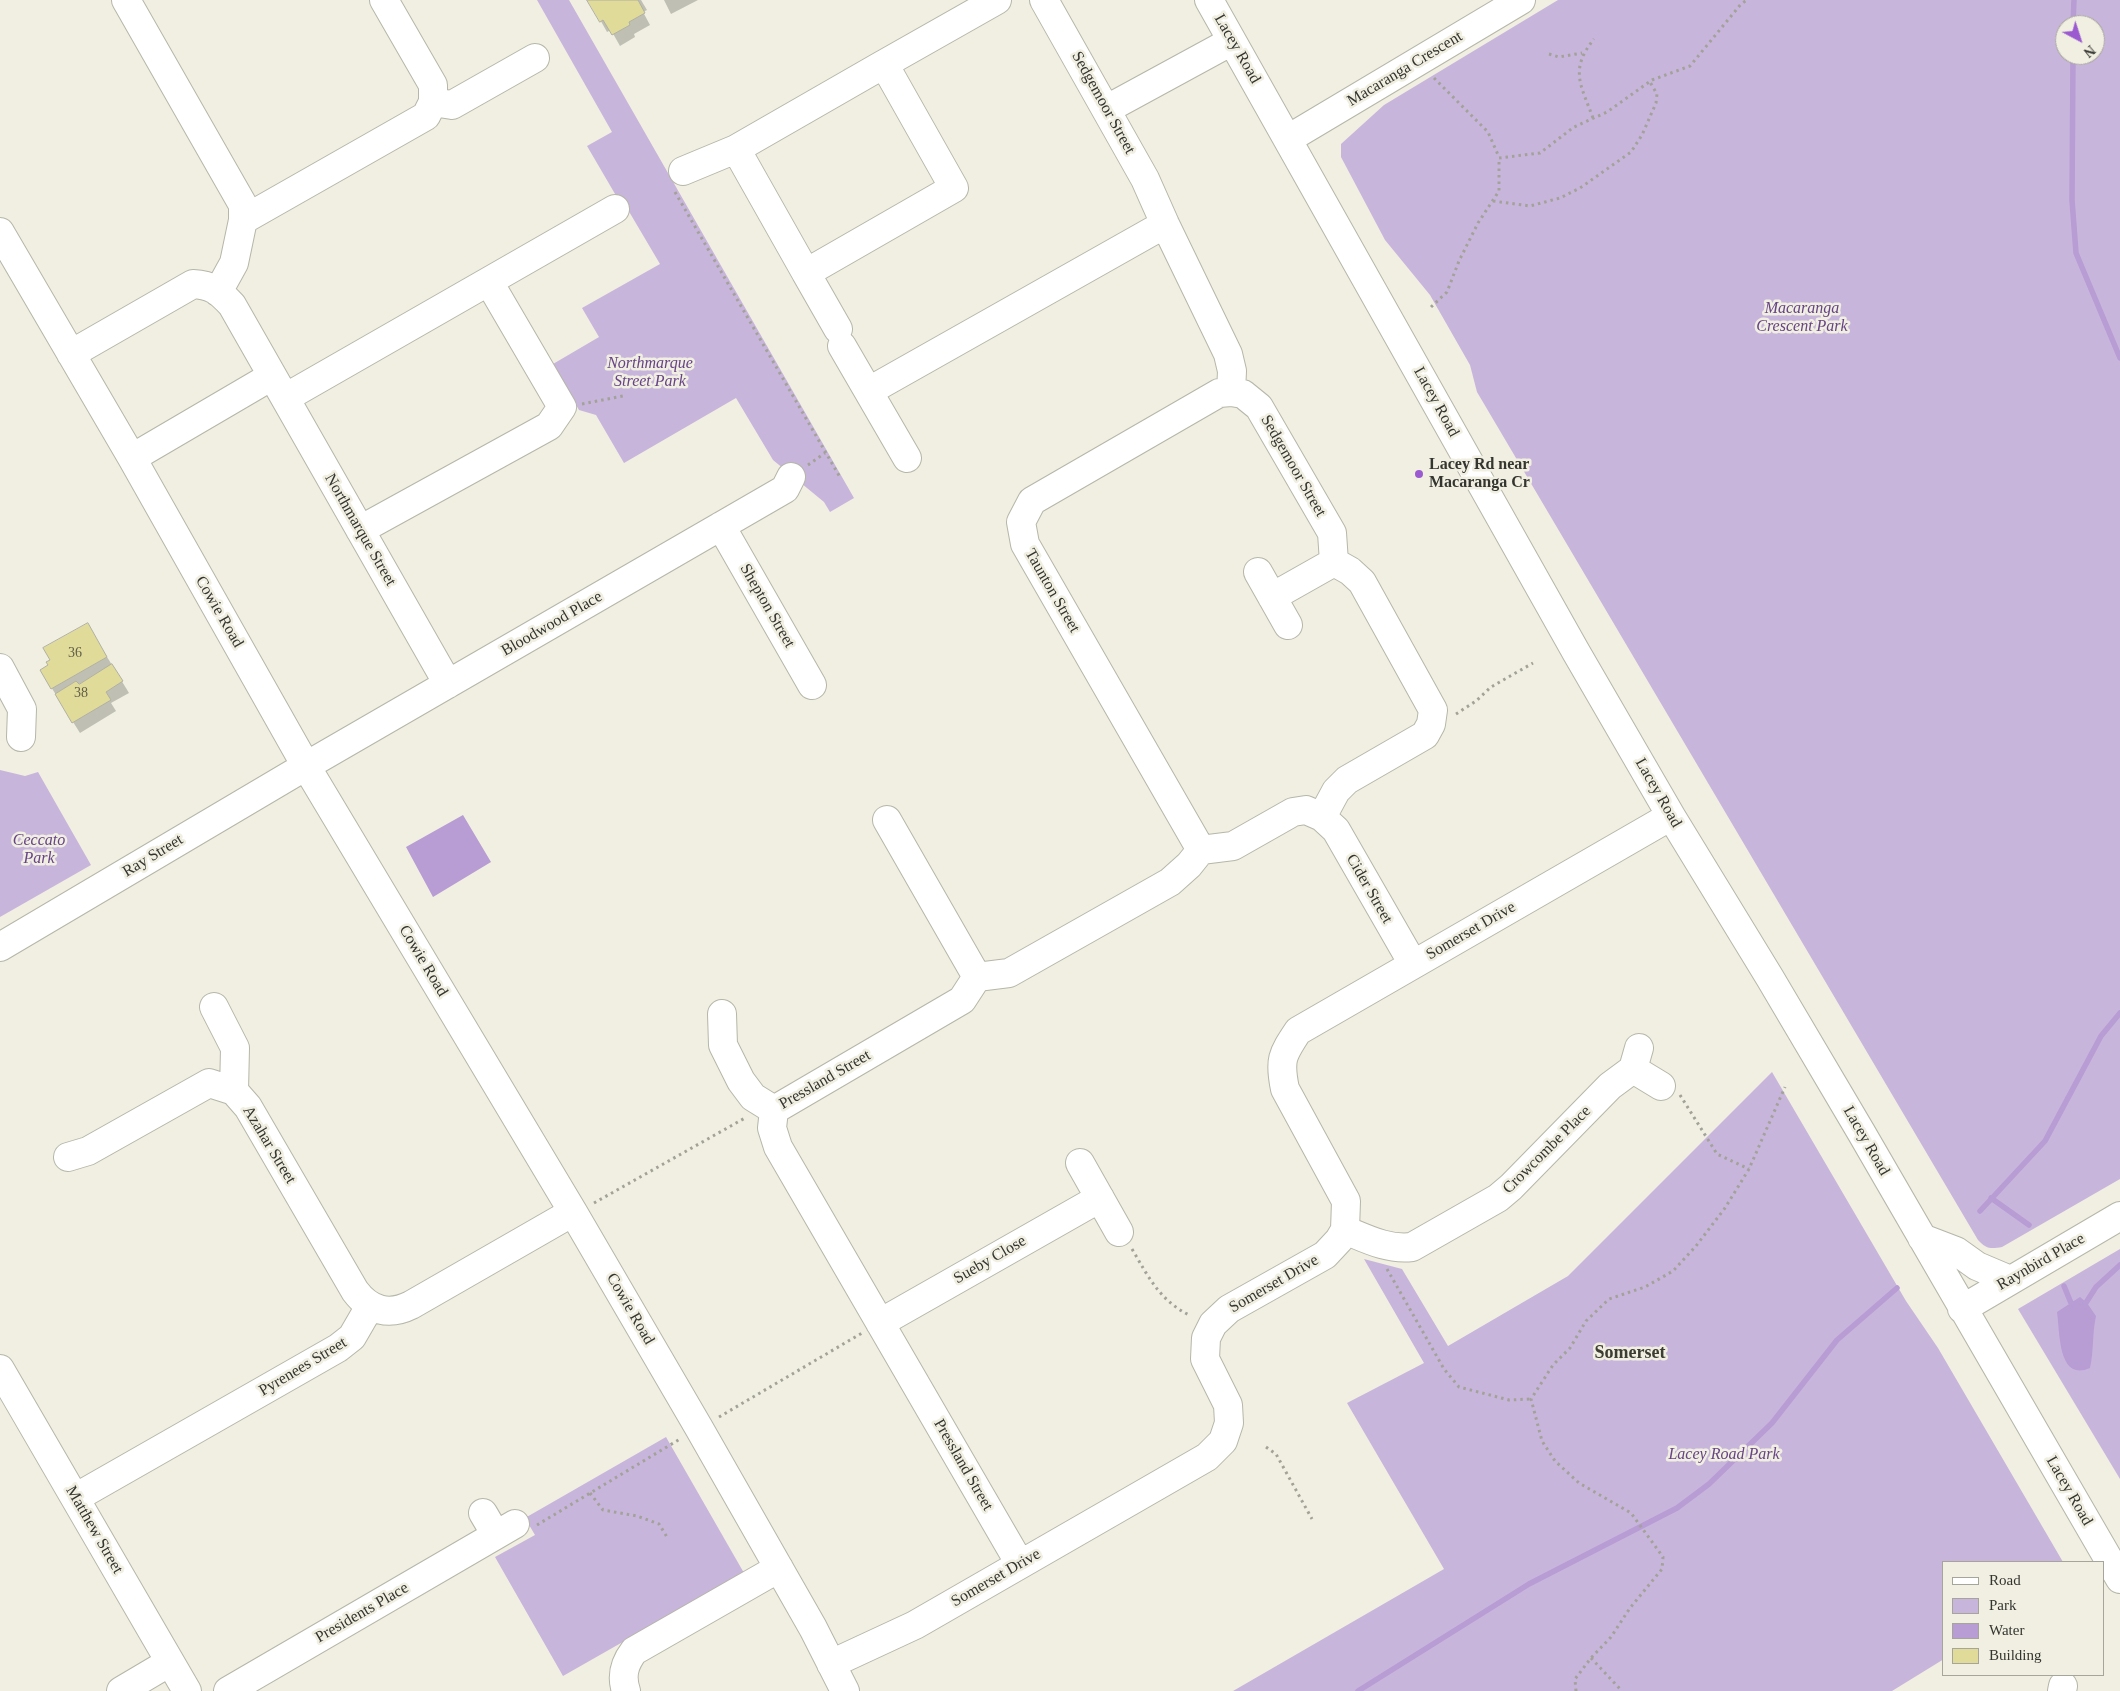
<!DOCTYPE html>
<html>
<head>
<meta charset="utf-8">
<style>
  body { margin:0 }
  #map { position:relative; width:2120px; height:1691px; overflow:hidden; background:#f0efe2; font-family:Georgia,serif }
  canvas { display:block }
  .legend { position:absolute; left:1942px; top:1561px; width:162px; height:115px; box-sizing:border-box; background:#f0efe2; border:1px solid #a5a59b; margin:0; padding:6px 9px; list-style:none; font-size:15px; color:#353530 }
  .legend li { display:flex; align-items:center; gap:10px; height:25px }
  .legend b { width:25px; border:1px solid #a5a59b }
  .north { position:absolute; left:2055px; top:15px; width:50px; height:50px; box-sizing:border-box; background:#f0efe2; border:1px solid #a5a59b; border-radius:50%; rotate:140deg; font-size:14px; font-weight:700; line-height:20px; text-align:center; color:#353530 }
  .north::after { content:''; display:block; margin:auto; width:18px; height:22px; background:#9b5ad0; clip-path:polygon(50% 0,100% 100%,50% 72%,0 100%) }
</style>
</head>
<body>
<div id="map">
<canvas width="2120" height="1691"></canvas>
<ul class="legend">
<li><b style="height:6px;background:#fff"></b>Road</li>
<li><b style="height:14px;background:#c8b5dc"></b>Park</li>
<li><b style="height:14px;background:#b89cd4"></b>Water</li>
<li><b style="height:14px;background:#e0db99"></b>Building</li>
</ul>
<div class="north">N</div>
</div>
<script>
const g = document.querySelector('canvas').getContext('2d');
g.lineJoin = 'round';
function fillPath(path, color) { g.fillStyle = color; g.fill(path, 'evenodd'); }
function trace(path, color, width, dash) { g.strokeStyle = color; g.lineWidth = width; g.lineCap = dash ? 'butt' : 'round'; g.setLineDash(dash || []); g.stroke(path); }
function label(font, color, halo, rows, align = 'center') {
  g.font = font + ' Georgia,serif'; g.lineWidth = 5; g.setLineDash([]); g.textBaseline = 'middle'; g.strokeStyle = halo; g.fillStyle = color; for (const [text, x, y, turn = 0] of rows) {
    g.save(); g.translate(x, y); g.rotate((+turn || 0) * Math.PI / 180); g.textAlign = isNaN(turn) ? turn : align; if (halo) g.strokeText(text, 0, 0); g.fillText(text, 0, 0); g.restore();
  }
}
const green = new Path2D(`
  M537,0H569L854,498L830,512L824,502L773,460L736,398L624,463L596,415L579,410L553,364L599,337L582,308L660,264L621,198L618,199L587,146L612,132Z
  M1558,0H2120V1179L2002,1247C1991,1249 1986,1249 1978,1240L1477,392L1470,365L1430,295L1385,240L1341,157V144L1384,105ZM2065,25H2095V55H2065Z
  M0,770L25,776L38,772L91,865L0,917Z
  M1772,1072L1906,1301L1938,1348L2063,1562H1944V1659L1892,1691H1233L1444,1569L1347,1403L1424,1363L1364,1259L1402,1269L1448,1346L1568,1276Z
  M2120,1249V1479L2018,1309Z
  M666,1437L744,1573L563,1676L495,1557L535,1535L525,1518Z`);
const water = new Path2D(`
  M463,815L491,862L433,897L406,847Z
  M2080,1297L2087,1303L2096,1316C2092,1334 2094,1351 2090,1368C2058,1382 2060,1333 2057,1312Z`);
const shadow = new Path2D(`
  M589,0H641L647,10L643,12L650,25L634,34L635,37L620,46L611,30L607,32Z
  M664,0H698L671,14Z
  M87,624L129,693L111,703L116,711L80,733L41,671L50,666Z`);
const stream = new Path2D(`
  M2073,25L2074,0
  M2073,55L2072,200L2076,253L2120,358
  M1991,1198L2029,1225
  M1980,1211L2045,1141L2101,1036L2120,1013
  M2064,1286L2071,1303L2082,1309L2096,1287L2120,1265
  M1358,1691L1529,1584L1677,1508L1709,1484L1772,1423L1837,1340L1897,1288`);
const building = new Path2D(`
  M587,0H638L645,13L629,22L630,25L612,35L603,20L600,22Z
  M88,623L107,657L51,689L40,670L48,665L46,662L50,660L43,648Z
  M112,664L123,681L106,692L111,700L72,723L55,694L76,681L79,684Z`);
const path = new Path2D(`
  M1549,54L1559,57L1582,53
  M1434,78L1488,132L1499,157
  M1593,118C1581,85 1569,70 1594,39
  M675,192L841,479
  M1493,201L1530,206L1560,198L1580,188L1631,152L1642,135L1656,103L1657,94L1650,82
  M1431,307L1447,292L1459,261L1478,223L1499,191V158L1540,153L1574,127L1607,112L1652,80L1690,66L1741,4L1747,0
  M582,404L623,396
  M808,465L825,453
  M1456,714L1476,701L1491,687L1533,663
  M1680,1095L1717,1154L1749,1169
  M594,1203L745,1118
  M1132,1249C1149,1278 1160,1301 1191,1316
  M1387,1269L1444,1369L1459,1387L1509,1400L1531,1399
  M719,1417L862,1333
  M1266,1447L1276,1454L1312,1519
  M590,1493L603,1510L637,1516L659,1524L667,1537
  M537,1525L680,1439
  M1591,1658L1622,1691
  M1576,1691L1575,1679L1591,1658L1611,1637L1630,1608L1662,1569L1663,1557L1631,1513L1579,1483L1555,1461L1542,1441L1531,1399L1553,1365L1570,1348L1586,1321L1609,1299L1645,1287L1673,1271L1696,1246L1725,1208L1749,1169L1785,1087`);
const minor = new Path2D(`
  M126,0L243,205V220L234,263L218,292
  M1044,0L1145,179L1165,224L1228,354L1232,371L1231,392L1243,394L1259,407L1332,533L1334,562L1350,571L1362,582L1433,710L1431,724L1425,735L1347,780L1336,791L1322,817
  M1209,0L1576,652L1671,816L1770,978L1861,1132L2120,1579
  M433,102L452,105L535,58
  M1107,109L1232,41
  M1288,139L1521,0
  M683,171L736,149
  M243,220L426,116L433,102V85L384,0
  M0,232L132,458L306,766L573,1212L699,1428L813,1628L845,1691
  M806,273L736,149L884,64
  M838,329L806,273L954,188L884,64L997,0
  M842,346L907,458
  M71,354L193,284C212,285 219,291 232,305L448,684
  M869,391L1165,224
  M285,398L615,209
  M132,458L272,376
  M721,526L812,685
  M360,530L549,426L562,407L489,282
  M1258,572L1288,625
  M1272,597L1334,562
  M0,668L22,709L21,737
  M887,820L977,977
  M1201,850L1025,544L1021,522L1032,501L1219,393L1231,392
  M0,947L306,766L785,489L791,477
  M214,1007L235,1048L234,1091
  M722,1014L723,1045L741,1081L753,1097L774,1110
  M1639,1048L1633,1069L1661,1086
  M68,1157L88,1151L209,1083L234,1091L248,1107L355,1291C370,1311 389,1316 411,1305L573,1212
  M1080,1163L1119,1232
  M1345,1230C1367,1239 1388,1250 1412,1247L1498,1198L1511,1187L1610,1086L1633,1069
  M1922,1238L1956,1251L1977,1266L2010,1280
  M1962,1309L2120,1216
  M880,1323L1100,1198
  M0,1369L187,1691
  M75,1498L338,1348L352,1337L370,1306
  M483,1513L496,1535
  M1020,1564L778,1147L772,1128L774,1110L962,1000L977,977L1009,973L1170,882L1189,865L1201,850L1233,846L1293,812L1306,810L1322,817L1336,830L1413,964
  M831,1664L915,1625L1207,1457L1223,1441L1229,1423L1228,1405L1205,1359L1206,1338L1213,1324L1229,1309L1325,1255L1339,1240L1345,1230L1346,1201L1285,1089C1279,1060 1282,1055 1298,1031L1671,816
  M121,1691L170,1662
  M228,1691L515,1524
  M626,1691C621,1676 624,1664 634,1651L779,1568
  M2062,1691L2063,1686`);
const markers = [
  [1419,474,5,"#9b5ad0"]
];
const numberNames = [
  ["36",75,653],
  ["38",81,693]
];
const streetNames = [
  ["Lacey Road",1237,49,60],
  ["Macaranga Crescent",1405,69,-31],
  ["Sedgemoor Street",1103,103,61],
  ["Lacey Road",1436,402,61],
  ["Sedgemoor Street",1293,466,60],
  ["Northmarque Street",360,530,60],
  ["Taunton Street",1052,591,60],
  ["Shepton Street",767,606,60],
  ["Cowie Road",219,612,60],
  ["Bloodwood Place",552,624,-30],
  ["Lacey Road",1658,793,60],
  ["Ray Street",153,856,-31],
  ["Cider Street",1369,889,60],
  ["Somerset Drive",1471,931,-30],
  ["Cowie Road",423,961,59],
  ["Pressland Street",825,1080,-30],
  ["Lacey Road",1866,1141,60],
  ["Azahar Street",269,1145,59],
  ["Crowcombe Place",1547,1150,-45],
  ["Sueby Close",990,1260,-30],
  ["Raynbird Place",2041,1262,-30],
  ["Somerset Drive",1274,1284,-30],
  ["Cowie Road",630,1309,60],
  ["Pyrenees Street",303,1367,-31],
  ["Pressland Street",963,1465,60],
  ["Lacey Road",2069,1491,60],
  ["Matthew Street",94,1530,60],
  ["Somerset Drive",996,1578,-30],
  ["Presidents Place",362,1613,-30]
];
const parkNames = [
  ["Macaranga",1802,309],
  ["Crescent Park",1802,327],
  ["Northmarque",650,364],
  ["Street Park",650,382],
  ["Ceccato",39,841],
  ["Park",39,859],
  ["Lacey Road Park",1724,1455]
];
const poiNames = [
  ["Lacey Rd near",1429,465],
  ["Macaranga Cr",1429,483]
];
const neighbourhoodNames = [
  ["Somerset",1630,1353]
];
fillPath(green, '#c8b5dc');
fillPath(water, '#b89cd4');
fillPath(shadow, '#0003');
trace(stream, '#b89cd4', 5.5);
fillPath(building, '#e0db99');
trace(building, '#b0b0a3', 1);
trace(minor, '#b6b6a9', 30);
trace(path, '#a2a298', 3, [2.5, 4]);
trace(minor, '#fff', 28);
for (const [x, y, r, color] of markers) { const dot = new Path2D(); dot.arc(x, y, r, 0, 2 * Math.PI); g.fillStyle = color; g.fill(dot); trace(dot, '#f0efe2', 2); }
label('14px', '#605e4a', null, numberNames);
label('16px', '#353530', '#f0efe2', streetNames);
label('italic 16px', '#674287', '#f0efe2', parkNames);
label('bold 16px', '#353530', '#f0efe2', poiNames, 'left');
label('bold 18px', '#3e3d33', '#f0efe2', neighbourhoodNames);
</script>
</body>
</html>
